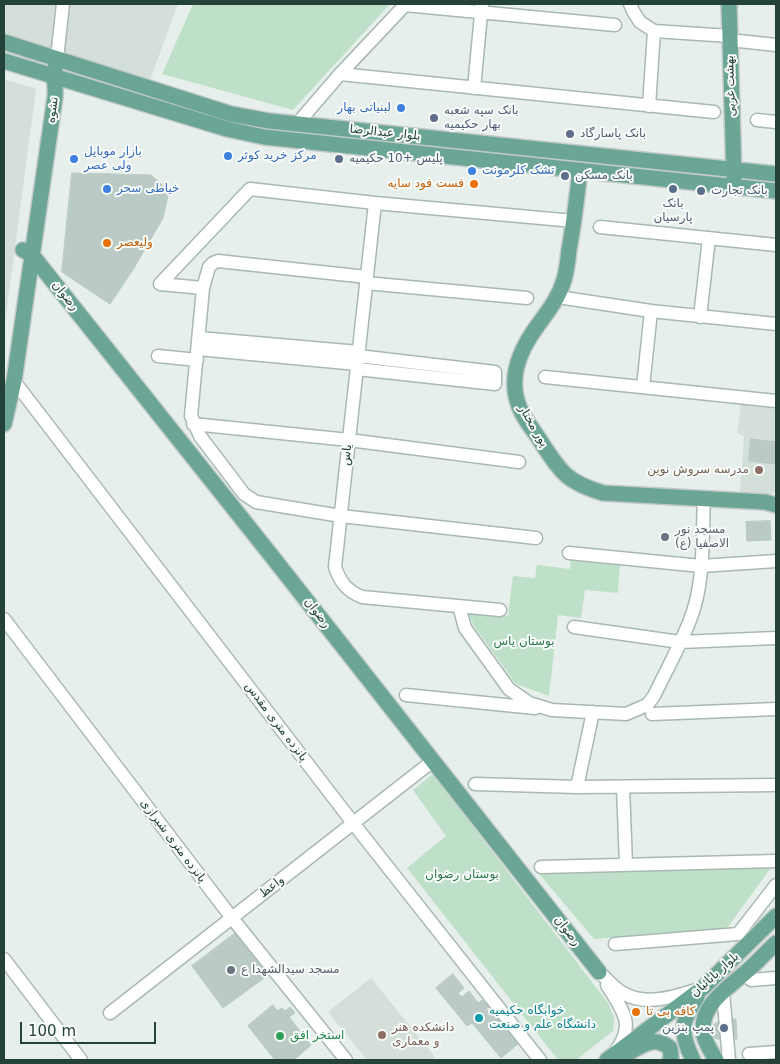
<!DOCTYPE html>
<html>
<head>
<meta charset="utf-8">
<style>
  body { margin:0 }
  #map { position:relative; width:780px; height:1064px; overflow:hidden; background:#e6efeb; font-family:"DejaVu Sans",sans-serif }
  canvas { display:block }
  .frame { position:absolute; inset:0; border:5px solid #24423a; pointer-events:none }
  .scale { position:absolute; left:20px; top:1022px; width:136px; height:22px; box-sizing:border-box; border:2px solid #24423a; border-top:0; padding-left:6px; font-size:15px; line-height:18px; white-space:nowrap; color:#24423a; -webkit-text-stroke:4px #f7fbf9; paint-order:stroke }
</style>
</head>
<body>
<div id="map">
<canvas width="780" height="1064"></canvas>
<div class="frame"></div>
<div class="scale">100 m</div>
</div>
<script>
const g = document.querySelector('canvas').getContext('2d');
g.lineJoin = 'round';
function fillPath(path, color) { g.fillStyle = color; g.fill(path, 'evenodd'); }
function trace(path, color, width, dash) { g.strokeStyle = color; g.lineWidth = width; g.lineCap = dash ? 'butt' : 'round'; g.setLineDash(dash || []); g.stroke(path); }
function label(font, color, halo, rows, align = 'center') {
  g.font = font + ' "DejaVu Sans","Noto Naskh Arabic",sans-serif'; g.lineWidth = 4; g.setLineDash([]); g.textBaseline = 'middle'; g.strokeStyle = halo; g.fillStyle = color; for (const [text, x, y, turn = 0] of rows) {
    g.save(); g.translate(x, y); g.rotate((+turn || 0) * Math.PI / 180); g.textAlign = isNaN(turn) ? turn : align; if (halo) g.strokeText(text, 0, 0); g.fillText(text, 0, 0); g.restore();
  }
}
const built = new Path2D(`
  M4,4H178L150,80L4,34Z
  M4,79L36,89L4,331Z
  M741,404L776,407V491L766,497L740,493L744,436L737,433Z
  M371,978L435,1057L431,1060H367L328,1012Z`);
const green = new Path2D(`
  M193,4H390L293,110L162,74Z
  M571,558L620,563L618,593L585,590L581,618L558,615L549,696L516,684L474,626L468,613L508,616L513,576L535,578L537,565L570,569Z
  M433,774L608,1003L614,1017L613,1031L576,1060H558L407,868L446,836L413,790Z
  M773,865L727,928L594,939L539,874Z`);
const building = new Path2D(`
  M72,173L151,175L169,191L163,218L134,268L110,304L62,272Z
  M751,439L776,442V464L749,461Z
  M770,521L771,540L747,541L746,522Z
  M238,931L271,973L223,1008L192,966Z
  M453,974L464,988L458,993L462,997L469,991L478,1003L482,1000L489,1007L486,1009L489,1012L492,1011L518,1044L501,1058L472,1023L467,1026L436,988Z
  M273,1005L277,1011L282,1008L285,1011L290,1007L295,1013L289,1017L311,1045L294,1060H275L248,1026Z
  M721,1019H736L737,1039H717L714,1037L713,1026Z`);
const minor = new Path2D(`
  M630,4L633,11L640,22L654,31L730,36
  M405,5L615,25
  M730,40L776,45
  M57,58L63,4
  M340,74L714,112
  M474,88L482,4
  M649,106L654,31
  M757,120L776,122
  M297,124L340,74L406,4
  M375,203L335,567C340,582 347,591 362,597L500,610
  M600,227L776,245
  M367,277L218,261L213,263L209,267L203,288L191,416L200,436L244,494L256,502L341,516L536,538
  M366,283L527,298
  M203,288L160,284L250,189L375,203L574,221
  M558,297L651,311L776,324
  M700,317L709,238
  M199,338L359,352
  M198,349L357,364
  M158,356L197,360
  M357,369L495,384V372L358,356
  M545,377L776,401
  M14,381L353,823L540,1060
  M643,387L651,311
  M193,424L349,440L519,462
  M569,553L701,566L776,561
  M459,606L465,628L509,689L529,703L552,710L626,714L647,705L654,696C666,671 680,646 690,620C705,583 702,538 704,499
  M4,619L232,918L346,1060
  M574,627L680,642L776,638
  M406,695L535,708
  M652,714L776,709
  M475,784L577,787L776,785
  M577,787L593,712
  M623,787L626,865
  M541,867L776,861
  M615,944L738,934L776,885
  M4,959L81,1060
  M599,972C607,979 614,988 623,993C646,1007 676,996 699,989
  M751,980L776,978
  M607,985C623,1011 636,1025 615,1052
  M723,992L729,1060
  M110,1013L434,760
  M749,1054L776,1052`);
const major = new Path2D(`
  M729,4L734,177
  M4,42L231,114L269,121L776,174
  M4,61L227,129L264,137L776,191
  M580,170C577,197 574,223 569,250C568,259 567,270 564,280C559,297 549,310 538,325C518,352 506,382 522,413C527,423 535,432 541,442C561,472 566,482 603,493L765,502L776,505
  M23,250L32,255C222,493 412,732 599,972
  M4,424L14,381L55,97C56,86 53,78 55,68
  M627,1054C643,1045 654,1035 670,1048L671,1057L670,1060
  M607,1060L704,987L776,916
  M693,1060C680,1033 680,1022 697,997
  M716,1060C712,1053 706,1044 704,1036C697,1007 728,988 746,972C757,963 766,952 776,943`);
const markers = [
  [401,108,5,"#3f7fe0"],
  [434,118,5,"#5c6f8a"],
  [570,134,5,"#5c6f8a"],
  [228,156,5,"#3f7fe0"],
  [74,159,5,"#3f7fe0"],
  [339,159,5,"#5c6f8a"],
  [472,171,5,"#3f7fe0"],
  [565,176,5,"#5c6f8a"],
  [474,184,5,"#e8710a"],
  [107,189,5,"#3f7fe0"],
  [673,189,5,"#5c6f8a"],
  [701,191,5,"#5c6f8a"],
  [107,243,5,"#e8710a"],
  [759,470,5,"#8d6e63"],
  [665,537,5,"#6b7280"],
  [231,970,5,"#6b7280"],
  [636,1012,5,"#e8710a"],
  [479,1018,5,"#0f9aa8"],
  [724,1028,5,"#5c6f8a"],
  [382,1035,5,"#8d6e63"],
  [280,1036,5,"#2e9e5b"]
];
const streetNames = [
  ["بهشت غربی",731,86,-92],
  ["نشوه",53,110,-82],
  ["بلوار عبدالرضا",385,133,6],
  ["رضوان",65,296,51],
  ["پور مختار",533,426,59],
  ["یاس",347,455,-84],
  ["رضوان",317,613,52],
  ["پانزده متری مقدس",276,722,53],
  ["پانزده متری شیرازی",173,841,53],
  ["واعظ",272,887,-38],
  ["رضوان",567,931,52],
  ["بلوار بابائیان",715,975,-42]
];
const shopNames = [
  ["لبنیاتی بهار",391,108,"right"],
  ["بازار موبایل",84,152],
  ["ولی عصر",84,166],
  ["مرکز خرید کوثر",238,156],
  ["تشک کلرمونت",482,171],
  ["خیاطی سحر",117,189]
];
const serviceNames = [
  ["بانک سپه شعبه",444,111],
  ["بهار حکیمیه",444,125],
  ["بانک پاسارگاد",580,134],
  ["پلیس +10 حکیمیه",349,159],
  ["بانک مسکن",575,176],
  ["بانک تجارت",711,191],
  ["بانک",673,204,"center"],
  ["پارسیان",673,218,"center"],
  ["پمپ بنزین",714,1028,"right"]
];
const foodNames = [
  ["فست فود سایه",464,184,"right"],
  ["ولیعصر",117,243],
  ["کافه بی تا",646,1012]
];
const educationNames = [
  ["مدرسه سروش نوین",749,470],
  ["دانشکده هنر",392,1028,"left"],
  ["و معماری",392,1042,"left"]
];
const worshipNames = [
  ["مسجد نور",675,530],
  ["الاصفیا (ع)",675,544],
  ["مسجد سیدالشهدا ع",241,970]
];
const parkNames = [
  ["بوستان یاس",524,642],
  ["بوستان رضوان",462,875]
];
const cultureNames = [
  ["خوابگاه حکیمیه",489,1011],
  ["دانشگاه علم و صنعت",489,1025]
];
const leisureNames = [
  ["استخر افق",290,1036]
];
fillPath(built, '#d4dfda');
fillPath(green, '#bfe0c8');
fillPath(building, '#bbcac4');
trace(building, '#b8c9c2', 1);
trace(minor, '#a8b8b2', 15);
trace(major, '#c2cac8', 18);
trace(minor, '#fff', 12);
trace(major, '#6aa596', 15);
for (const [x, y, r, color] of markers) { const dot = new Path2D(); dot.arc(x, y, r, 0, 2 * Math.PI); g.fillStyle = color; g.fill(dot); trace(dot, '#f7fbf9', 2); }
label('12px', '#24423a', '#f7fbf9', streetNames);
label('12px', '#366cbe', '#f7fbf9', shopNames, 'left');
label('12px', '#4e5e75', '#f7fbf9', serviceNames, 'left');
label('12px', '#c56008', '#f7fbf9', foodNames, 'left');
label('12px', '#785e54', '#f7fbf9', educationNames, 'right');
label('12px', '#5b616d', '#f7fbf9', worshipNames, 'left');
label('12px', '#2d7a4b', '#f7fbf9', parkNames);
label('12px', '#0d838f', '#f7fbf9', cultureNames, 'left');
label('12px', '#27864d', '#f7fbf9', leisureNames, 'left');
</script>
</body>
</html>
